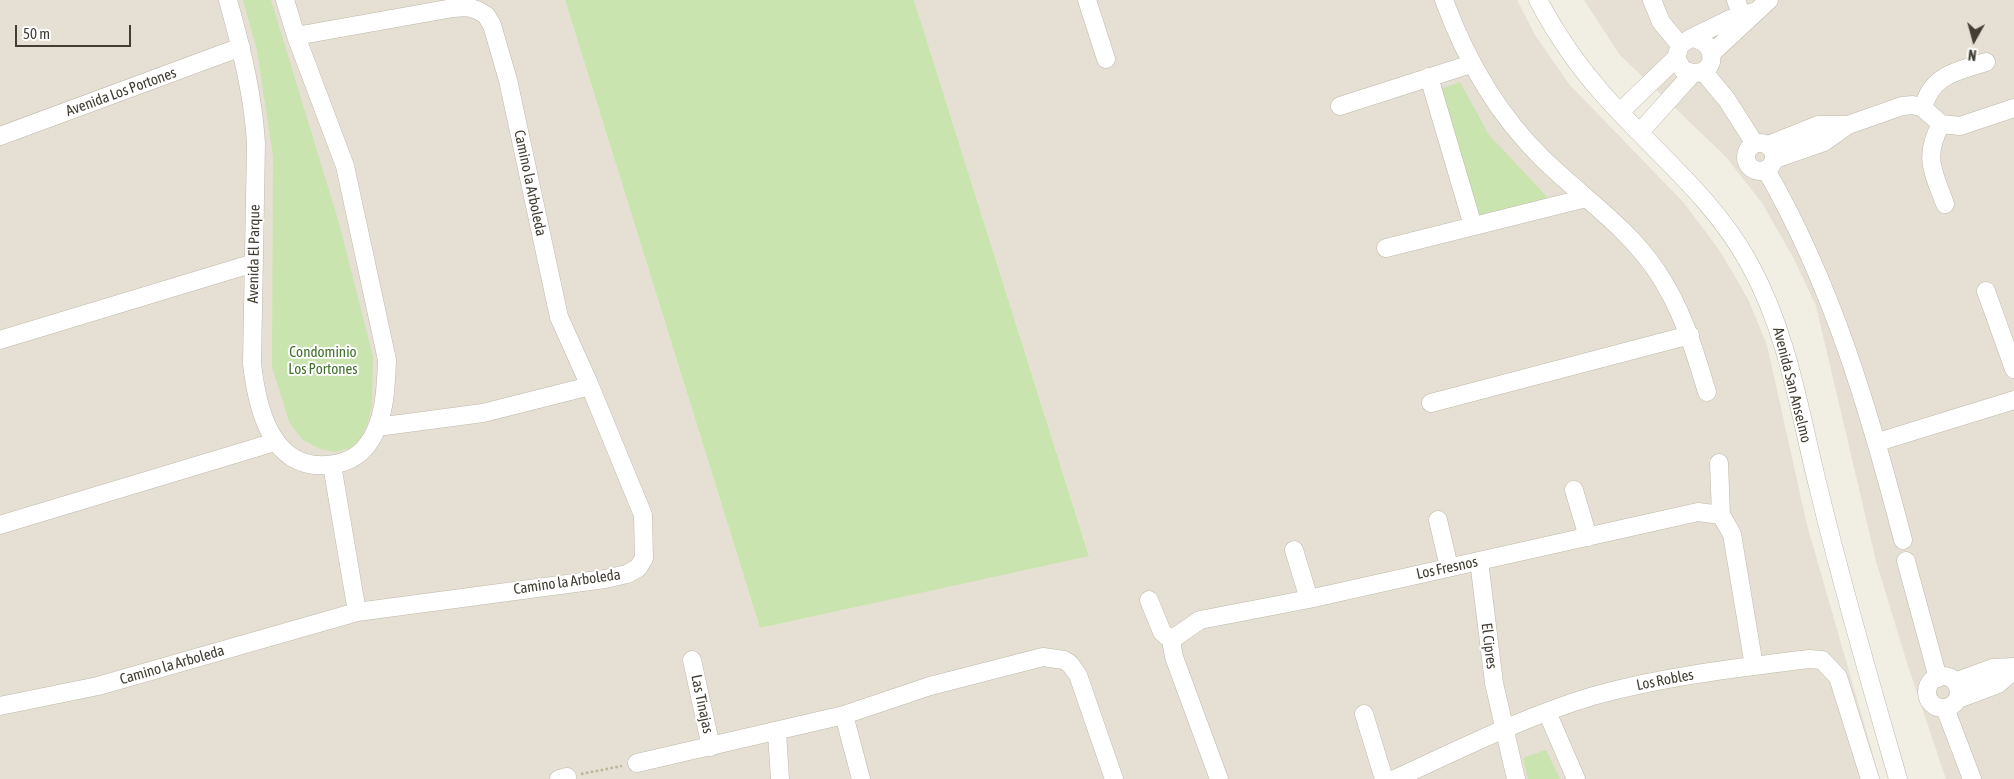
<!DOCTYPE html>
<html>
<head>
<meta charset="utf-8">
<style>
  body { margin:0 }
  #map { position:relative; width:2014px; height:779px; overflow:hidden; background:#f1eee4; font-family:"Asap Condensed",sans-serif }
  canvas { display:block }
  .north { position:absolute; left:1949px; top:15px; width:50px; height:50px; -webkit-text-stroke:4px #fff; paint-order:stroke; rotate:187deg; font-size:14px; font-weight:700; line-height:20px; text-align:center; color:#433e34 }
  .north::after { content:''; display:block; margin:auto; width:18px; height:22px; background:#433e34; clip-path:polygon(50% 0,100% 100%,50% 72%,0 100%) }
  .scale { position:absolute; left:15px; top:25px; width:116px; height:22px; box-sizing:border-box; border:2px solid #433e34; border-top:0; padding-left:6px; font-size:15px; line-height:18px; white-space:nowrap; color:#433e34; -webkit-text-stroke:4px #fff; paint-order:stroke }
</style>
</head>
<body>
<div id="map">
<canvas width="2014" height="779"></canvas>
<div class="north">N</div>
<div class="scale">50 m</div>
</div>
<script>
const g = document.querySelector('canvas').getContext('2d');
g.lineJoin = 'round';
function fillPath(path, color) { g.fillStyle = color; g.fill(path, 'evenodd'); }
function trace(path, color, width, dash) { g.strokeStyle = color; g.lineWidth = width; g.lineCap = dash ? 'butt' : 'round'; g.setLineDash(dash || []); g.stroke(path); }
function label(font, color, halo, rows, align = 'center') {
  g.font = font + ' "Asap Condensed",sans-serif'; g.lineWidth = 4; g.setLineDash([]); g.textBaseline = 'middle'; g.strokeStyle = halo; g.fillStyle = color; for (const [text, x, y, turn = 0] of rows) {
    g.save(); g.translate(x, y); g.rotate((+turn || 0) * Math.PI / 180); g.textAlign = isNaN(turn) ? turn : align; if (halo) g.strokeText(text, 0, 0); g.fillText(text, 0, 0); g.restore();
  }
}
const residential = new Path2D(`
  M0,0H565L760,628L1089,555L914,0H1517L1535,35L1569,84L1684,203L1720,251L1748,299L1767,345L1807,525L1880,779H0Z
  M1584,0H2014V779H1946L1908,666L1876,561L1816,306L1794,259L1762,203L1726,157L1619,54Z`);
const green = new Path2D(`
  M243,0H271L339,223L373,357L372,404L368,423L360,439L350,448L335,452L320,449L303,440L290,424L272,367L273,156L257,50Z
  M565,0H914L1089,556L760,628Z
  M1460,82L1489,135L1551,201L1480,217L1440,89Z
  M1546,750L1560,779H1528L1523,758Z`);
const path = new Path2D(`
  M581,774L622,766`);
const street = new Path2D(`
  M228,0C241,47 253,94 256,143L252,364C257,406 270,469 326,465C344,464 358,458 368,444C385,421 386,387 387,360L345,166L296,36L285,0
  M1087,0L1106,59
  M1444,0C1466,60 1497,114 1543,159C1581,196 1626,226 1656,270C1682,308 1694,349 1707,392
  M1538,0C1556,34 1577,65 1603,94C1653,151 1712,196 1749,263C1789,335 1800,416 1820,494C1843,590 1871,685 1898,779
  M1652,0L1661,22L1680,45
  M1736,0L1741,14
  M1691,38L1730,19L1753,12
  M1712,53L1769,0
  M1703,71L1727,100L1755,144
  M1429,77L1473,226
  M1340,106L1471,64
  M1923,108C1932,74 1956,72 1986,62
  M1620,112L1676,58
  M1941,124C1923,157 1933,171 1945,204
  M1640,132L1693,73C1717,75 1719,41 1691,38L1680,45L1676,58L1683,70L1693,73
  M0,136L241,47
  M1746 157a14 14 0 1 1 28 0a14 14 0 1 1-28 0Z
  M1768,145L1818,125H1848
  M1775,159L1824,142L1848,125L1902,106L1913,105L1923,108L1941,124L1960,126L2014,108
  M1766,170C1832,284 1870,413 1903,540
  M1386,248L1586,198
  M1986,291L2014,369
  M0,340L254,263
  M1431,403L1690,335
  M377,427L483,413L590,386
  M1878,442L2014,400
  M1719,463L1721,515
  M332,465L357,612
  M1574,490L1588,537
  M1438,520L1449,567
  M0,525L275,442
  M1294,550L1309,599
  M1479,561L1494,683L1516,779
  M1906,561L1938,678
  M1149,600L1162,632L1171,640
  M692,660L711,747
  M1927 692a16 16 0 1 1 32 0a16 16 0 1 1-32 0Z
  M1955,682L1993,668L2014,667
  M1958,699L1998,684L2014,670
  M0,706L98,686L357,612L605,579L627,574L638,568L644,558L643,515L590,386L559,317L508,80L492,25L486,15L477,10L467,7L453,8L296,36
  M1945,708L1972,779
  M1547,712L1576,779
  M1364,714L1384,779
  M844,715L861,779
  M777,732L780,779
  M637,763L844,715L930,686L1043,657L1064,660L1070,664L1078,675L1114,779
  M559,779L567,777
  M1219,779L1174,657L1171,640L1200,620L1309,599L1698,512L1721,515L1732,534L1754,666
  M1395,779C1458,750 1526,716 1593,696C1664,676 1737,668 1809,659L1822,660L1838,677L1870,779`);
const streetNames = [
  ["Avenida Los Portones",121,92,-20],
  ["Camino la Arboleda",530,183,78],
  ["Avenida El Parque",254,254,-89],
  ["Avenida San Anselmo",1792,385,76],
  ["Los Fresnos",1447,568,-12],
  ["Camino la Arboleda",567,582,-8],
  ["El Cipres",1489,646,83],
  ["Camino la Arboleda",172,665,-16],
  ["Los Robles",1665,680,-11],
  ["Las Tinajas",702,704,78]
];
const parkNames = [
  ["Condominio",323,352],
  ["Los Portones",323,369]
];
fillPath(residential, '#e5e0d3');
fillPath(green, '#c9e4ae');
trace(street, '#bfb9aa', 19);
trace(path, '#bdb399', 2.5, [2.5, 2.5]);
trace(street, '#fff', 18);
label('15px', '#433e34', '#fff', streetNames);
label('15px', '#42722b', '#fff', parkNames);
</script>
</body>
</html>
